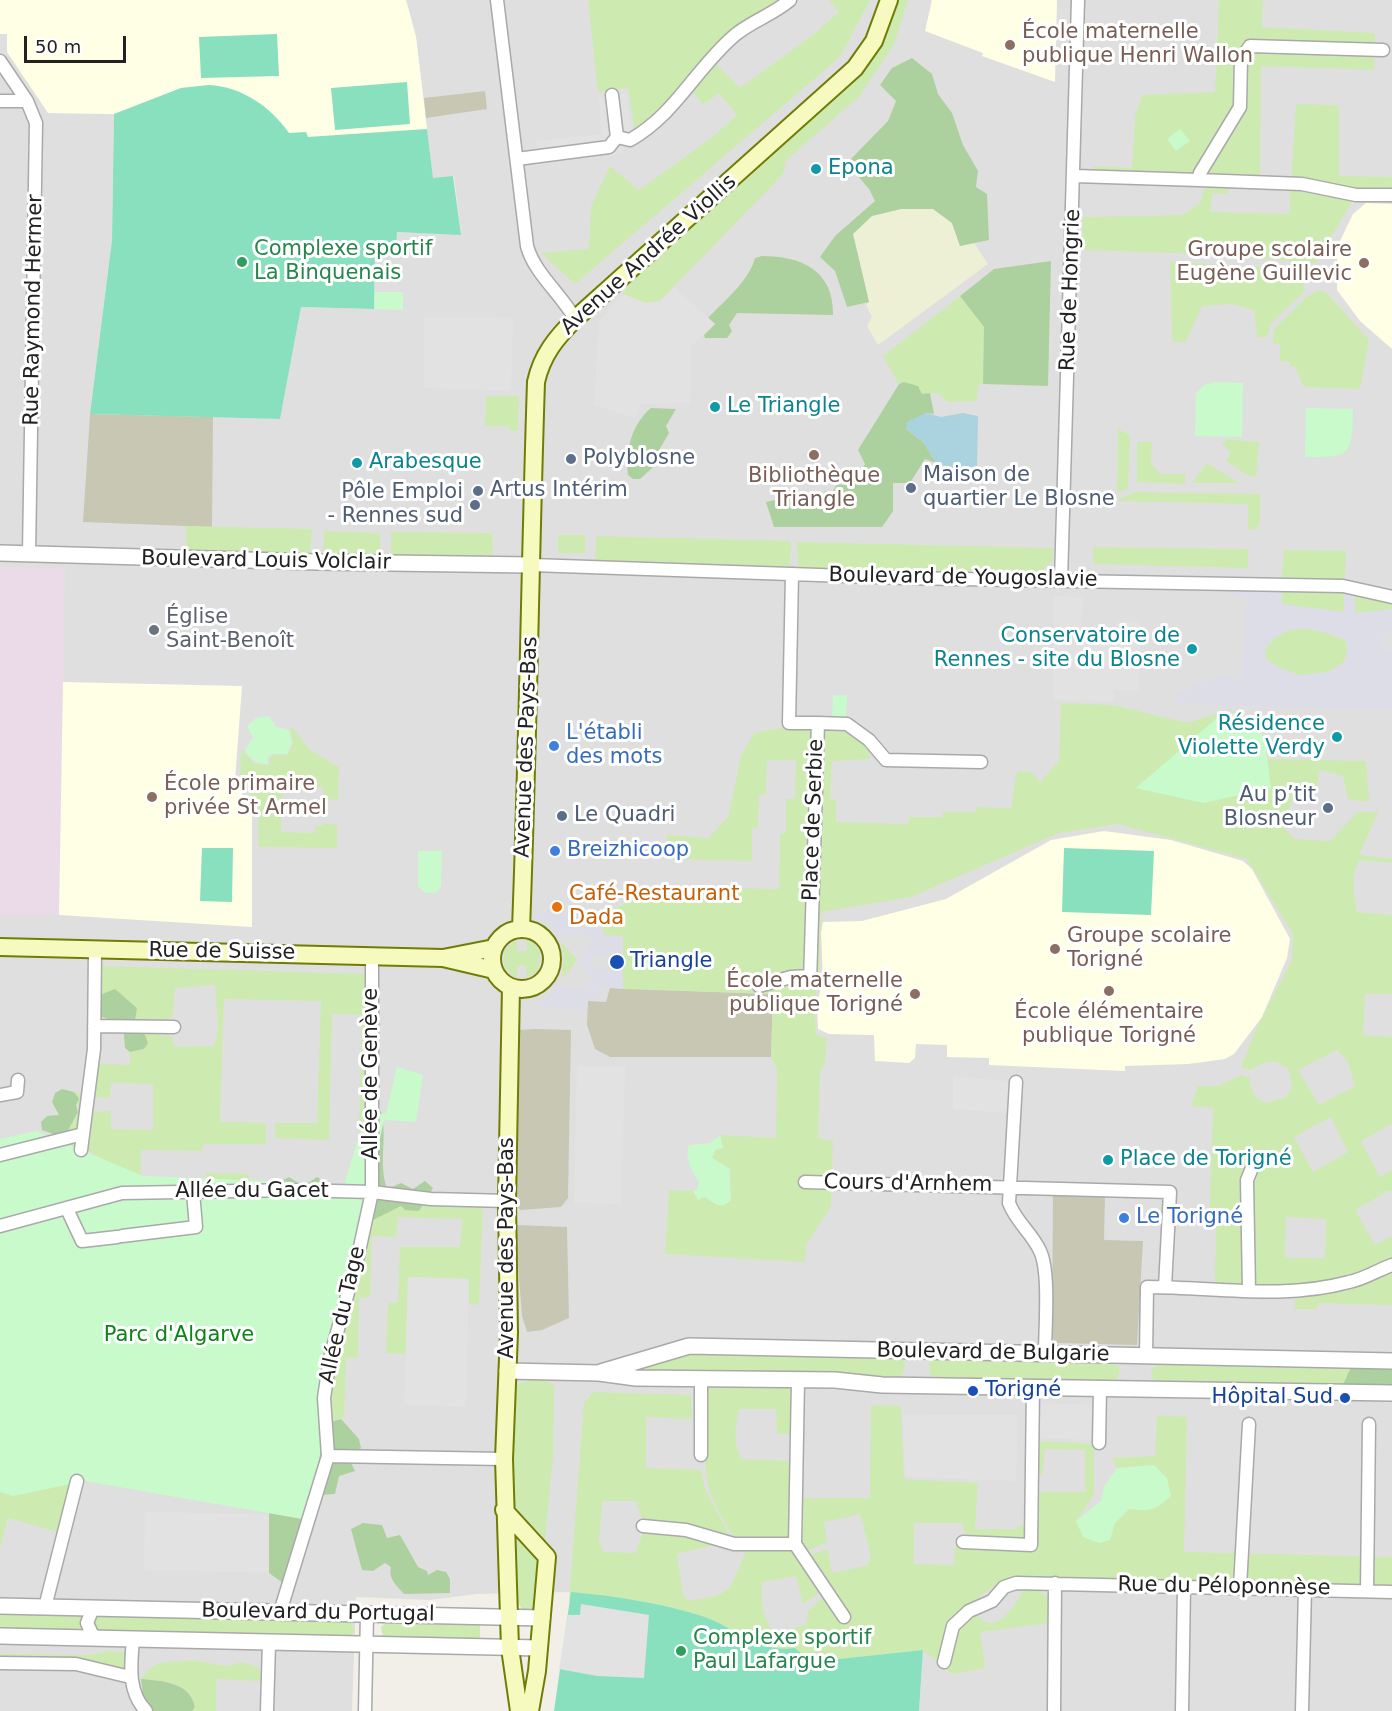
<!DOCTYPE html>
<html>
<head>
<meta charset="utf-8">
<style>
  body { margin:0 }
  #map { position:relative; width:1392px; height:1711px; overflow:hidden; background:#f2efe9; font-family:"DejaVu Sans",sans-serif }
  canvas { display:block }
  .scale { position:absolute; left:24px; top:36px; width:102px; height:27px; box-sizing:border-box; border:3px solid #222; border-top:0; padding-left:8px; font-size:18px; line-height:21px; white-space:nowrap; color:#222; -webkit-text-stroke:4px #fff; paint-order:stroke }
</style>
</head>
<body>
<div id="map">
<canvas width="1392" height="1711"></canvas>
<div class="scale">50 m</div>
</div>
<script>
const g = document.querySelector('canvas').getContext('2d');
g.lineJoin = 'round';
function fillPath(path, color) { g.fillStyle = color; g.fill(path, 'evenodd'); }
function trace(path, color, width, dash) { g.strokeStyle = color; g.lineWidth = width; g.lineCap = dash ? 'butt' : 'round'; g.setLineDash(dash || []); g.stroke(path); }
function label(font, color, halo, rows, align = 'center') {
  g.font = font + ' "DejaVu Sans",sans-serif'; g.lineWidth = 6; g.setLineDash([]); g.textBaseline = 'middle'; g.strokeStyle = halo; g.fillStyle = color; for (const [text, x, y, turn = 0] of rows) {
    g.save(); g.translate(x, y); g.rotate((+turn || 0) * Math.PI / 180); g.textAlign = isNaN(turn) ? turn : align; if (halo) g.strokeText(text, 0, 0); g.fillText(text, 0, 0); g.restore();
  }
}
const residential = new Path2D(`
  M406,0H1392V1711H919L923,1650L809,1662L616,1596L571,1592L477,1594L430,1600L356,1597L352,1711H0V34H7L48,113L114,114L112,240L90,414L280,419L301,307L374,309L375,248L396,232L461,234L454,176L433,179L416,37Z`);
const industrial = new Path2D(`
  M0,567L65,569L59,915H0Z`);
const education = new Path2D(`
  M0,0H406L416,37L427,129L308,137L306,133H289L263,105L241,93L209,85L181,88L114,114L48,113L7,52V34H0Z
  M932,0H1057L1055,82L982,56L983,53L925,31Z
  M1366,203L1392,204V349L1360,321L1337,290V247L1353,214Z
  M63,682L242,686L235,780L252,813V927L59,915Z
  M1104,831L1171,840L1243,861L1252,869L1290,939L1287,958L1262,1017L1234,1054L1225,1059L1188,1064L1125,1066V1071L989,1065V1058L947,1057V1045L916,1044L915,1058L909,1063L875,1061L874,1035L829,1034L818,1029L817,1004L823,980L821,932L823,922L862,921L946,899L1051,840Z`);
const construction = new Path2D(`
  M485,91L487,109L426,118L424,98Z
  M90,414L213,417L212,527L83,522Z
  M610,988L773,994L771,1057H610L595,1049L587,1025L588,1001L606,1002Z
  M536,1029L571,1030L568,1198L561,1207L520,1210L514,1202L518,1030Z
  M1053,1193L1105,1195L1104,1240L1143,1241L1137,1345L1055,1343L1052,1336Z
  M515,1225L567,1227L569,1318L542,1330L527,1332L522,1316Z`);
const farmland = new Path2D(`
  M901,209H933L952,223L960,246L974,243L988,264L878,345L867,326L872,317L866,305L869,302L853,233L871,216Z`);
const grass = new Path2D(`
  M588,0H786L736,29L667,106L635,132L628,88L598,92Z
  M829,0H870L840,57L575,284L541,253L589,249L591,206L610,166L639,190L714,136L737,115L719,93L703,105L692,91L716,64L740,88L814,34L839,12Z
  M895,0H908L894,44L859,97L785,161L784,173L660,301L646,303L623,294L627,286L824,104Z
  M1219,0H1263L1262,27L1375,33L1374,70L1261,66L1260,179L1094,173L1093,166L1132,168L1135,118L1142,95L1215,92Z
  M1296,104L1339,105V176L1392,177V193L1356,195L1315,263L1204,254L1082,250L1083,217L1182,215L1201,202L1203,191L1207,186H1227V194L1212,193L1211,212L1289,214Z
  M1170,262L1264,267L1295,271L1304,283V292L1271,323L1267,337H1257L1254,310L1231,304L1202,306L1185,343L1172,341Z
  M1319,290L1325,291L1369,340L1360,389L1304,387L1295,367L1290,366V362L1280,361V344H1273L1274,329L1305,298Z
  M960,296L984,327L983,384L978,385L977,401L948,402L937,393L922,394L904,382L899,384L883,356Z
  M486,396H519L518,430L511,431L508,426H485Z
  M1118,429L1130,435L1128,488L1117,493Z
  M1227,439L1259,442L1256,476H1249L1226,461L1231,452L1222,444Z
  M1137,442H1152L1151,463L1160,474H1185V484L1137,482Z
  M1207,463L1239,483H1192Z
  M1134,492L1260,494V522L1255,530L1248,529V504L1115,501Z
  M186,526L312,529L310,557L187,553Z
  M324,531L380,533V554L375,560L323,558Z
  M391,532L492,533L493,560H397L391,555Z
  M558,535H585V553H558Z
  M596,536L791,541L790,569L595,561Z
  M797,542L1053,548V560L1039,573L798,568Z
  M1093,547L1248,549V568L1093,564Z
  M1284,550L1346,551L1345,580L1282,577Z
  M1281,591H1344V613L1281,604Z
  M1355,591L1392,603V609L1355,614Z
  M1302,628L1325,632L1345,640C1356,668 1322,677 1300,675C1288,675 1276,666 1266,659L1265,650C1271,635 1286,630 1302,628Z
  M1061,703L1113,705L1188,723L1225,711L1234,758L1366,761L1369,802L1348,799L1343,776L1319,770L1317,786H1298L1282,825L1294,839L1330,841L1358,812H1378L1359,855L1392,859V863L1359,860C1351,877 1353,894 1357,912L1392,915V994H1365L1363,1035L1392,1037V1124L1361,1141L1380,1177L1392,1170V1191H1388L1355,1210L1375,1245L1392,1236V1305L1318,1303L1317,1309H1295V1295L1284,1285L1215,1284L1216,1225L1209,1224L1213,1108L1191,1106L1198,1086H1219L1241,1075L1250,1078C1251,1092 1253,1096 1266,1103L1286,1097L1292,1087L1289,1070C1275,1058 1266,1060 1251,1070L1241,1067L1256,1029L1292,960L1293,934L1247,859L1118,824L1059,833L911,897L821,912L820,977L814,1002L816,1034L827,1038L825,1063L820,1072L818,1138L833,1141L831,1206L806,1245L805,1262L665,1254L669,1190L693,1191L698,1200L705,1197L716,1205L731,1200L730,1168L714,1162L712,1156L715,1150L723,1147L720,1135L776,1138L777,1069L771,1057L773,994L623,989V937L603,935L604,916L627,902L638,886L779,889L780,834L786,833V799H795L796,760H767L766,794L759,795L758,828L752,829V861L665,859L667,835L709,838L728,817L741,756L754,733L790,726L846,729L868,743L870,759L832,761L830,798L836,801V822L908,824L909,817H943V812H976V807L1011,808L1017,771L1031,772L1040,782L1059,761ZM1337,1050L1348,1062L1355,1086L1319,1105L1298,1070ZM1331,1117L1348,1152L1313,1172L1294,1137ZM1286,1217L1326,1219L1325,1258H1285Z
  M292,727L310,750L339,767L338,800L324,799L323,787L288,786L287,793H282L281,832L315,833L316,825L322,826L323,823L337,825V848L258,847L259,810L240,776L241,749L253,763L269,766L270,758L275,755H288L293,744L290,728Z
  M517,939V951H527L526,939L533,942L540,952L538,971L526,979V966H517V979L504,967V950Z
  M561,941L577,960L562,979L564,956Z
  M102,966L368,974V1116L361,1140L359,1134L362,1015L332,1014L329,1140L275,1138V1123H317L321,1001L224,999L220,1122L266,1123V1144H203L202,1151L141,1150V1178L206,1179V1173L249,1174V1179L153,1188L85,1149L0,1177C23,1162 97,1128 74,1092L84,1097L90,1112L111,1111V1129L153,1130V1084L111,1083L110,1098L93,1097L98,1063L130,1065V1052L144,1049L145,1031L155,1030L160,1035L172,1036L174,1047L214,1046L218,1028L215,985L175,988L173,1016C163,1023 147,1025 135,1020L137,1008L115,989L100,995Z
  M426,1203L483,1205L479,1305L469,1304V1279L408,1277L406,1354L386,1353L388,1303L398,1302L400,1247H460L462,1219L398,1217L396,1237L372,1236L370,1297L359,1298L358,1358H346L344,1417L321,1425L359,1227L401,1205L419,1211Z
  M688,1352L901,1358L905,1362L904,1371L898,1380L631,1373L626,1368Z
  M938,1358L1105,1362L1120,1367L1118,1378L1110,1382L936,1377L930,1375L929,1361Z
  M1162,1363L1392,1366V1388L1158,1383L1151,1377L1152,1368Z
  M544,1378L554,1386L553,1455L539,1604L535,1609H522L517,1601L511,1453L515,1385L533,1379Z
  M707,1384L792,1386V1434H777L776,1409H739C735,1425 733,1444 741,1459L790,1461L793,1539L822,1591L803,1604L796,1576L762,1582C760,1600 762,1618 774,1632L807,1625L808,1611L826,1595L809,1555L828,1549L831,1570L834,1573L868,1565L871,1555L860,1514L824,1522L827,1542L805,1552L800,1543L801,1498H870L871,1405L901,1406L904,1479L978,1483L975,1529H1016L1035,1518L1038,1492H1085V1450L1045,1449L1042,1475H1035L1036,1441L1094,1444V1495L1076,1521L1115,1523L1129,1509L1154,1465L1117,1468L1112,1458L1155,1456L1157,1415L1187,1417L1184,1552L1392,1557V1586L1233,1581L1002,1580L970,1604C990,1642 1010,1615 1023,1590L1037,1589L1050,1598L1049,1623L980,1632L985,1668L952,1674L923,1650L809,1662L569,1601L584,1403L593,1392L691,1395L692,1419L646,1417V1468L701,1470L705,1489L732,1540L644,1524L636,1501H602L599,1541L603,1552L635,1553L645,1528L713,1541L711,1546L677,1554L683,1595L689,1601C734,1594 727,1593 745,1554C734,1539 713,1505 709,1488C702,1461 705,1412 707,1384ZM914,1523H962L967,1540L962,1547H955L954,1565L914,1564Z
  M0,1457L62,1476L71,1487L61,1533L8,1518L0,1549Z
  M0,1611L84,1613L85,1631H0Z
  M95,1615L349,1620L355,1631L349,1639L98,1633L91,1627Z
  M387,1621L480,1625V1642L383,1637L381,1627Z
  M107,1651L125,1652L126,1667L119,1670L0,1657V1654L91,1655Z
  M193,1660L226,1666L242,1662L260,1668V1681L216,1679V1711H192L195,1706C190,1682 162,1681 141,1679C156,1656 169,1664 193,1660Z`);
const forest = new Path2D(`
  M912,58L932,74L938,94L952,113L963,145L978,171L976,187L987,194L989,240L960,246L952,223L933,209H901L872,216L853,234L869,302L847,307L835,271L820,257L835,236L875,201L869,189L847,163L888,121L896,101L880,85L892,68Z
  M762,256C801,256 834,270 833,315L737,313L729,325L732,331L727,338H705L704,335L715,324L708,318C724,301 749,281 755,258Z
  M1051,261L1048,386L983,384L984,327L960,296L994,269Z
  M904,382L918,386L922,394L930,393L934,414L926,413L906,429L924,443L936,463L925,459L910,483H893V511L882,527H774L766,502L789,497L792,504H810L813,498H821L825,491H833L837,484L845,485L849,478H857L865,464L858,450L899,384Z
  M651,408L676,409L666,426L669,433L658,452L662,459L640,479H633L628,475C625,450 632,424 651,408Z
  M115,989L137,1008L135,1020L140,1022L148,1043L144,1049L130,1052L125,1048L123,1024L99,1016L97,996Z
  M62,1089L74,1092L79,1099L76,1105L78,1112L65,1136L67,1145L56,1135L42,1130L41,1122L47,1116L59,1115L52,1102L55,1093Z
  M381,1111C388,1139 378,1162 387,1189L401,1183L413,1189L425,1181L433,1188L419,1211L405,1210L401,1206L359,1227L321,1425L341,1419L359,1439L361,1448L350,1461L355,1471L339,1476L335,1494L310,1496L283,1583L269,1573V1514L280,1494L278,1183L289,1177L303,1186L317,1177L333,1187L344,1184L361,1140L365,1117Z
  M1352,1365L1392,1366V1388L1342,1387Z
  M363,1523L382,1525L387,1538L400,1535L418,1567L427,1571L428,1575L437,1570L446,1572L450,1579V1593L404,1594C397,1586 388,1579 391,1567L385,1563L373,1571L362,1570L351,1529Z
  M141,1679C163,1681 190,1682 195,1707L192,1711H151L144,1704Z`);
const park = new Path2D(`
  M1180,129L1190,141L1176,151L1167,139Z
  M375,292H403V310L374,309Z
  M1215,382L1243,383L1242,437L1195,436L1196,393L1204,385Z
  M1306,408L1353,409C1352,455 1351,458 1305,457Z
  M833,695H847L846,717H832Z
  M1225,711L1250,719L1265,740L1271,788L1203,803L1136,788Z
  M269,716L276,727L289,730L292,743L287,754H272L268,757V764C257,765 250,759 245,750L253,738L247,726L256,718Z
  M418,851H442L441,886L436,893H425L418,886Z
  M397,1067L423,1075L416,1122L384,1120L367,1198L308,1520L85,1481L13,1496L0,1492V1139L36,1131L143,1176L344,1184L365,1117L386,1113Z
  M720,1135L723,1148L715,1150L712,1158L729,1168L731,1200C720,1211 715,1203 705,1197L698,1200L693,1191L697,1189L699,1182C692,1171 684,1158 689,1145L710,1143Z
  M1154,1465L1167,1478L1171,1496C1157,1510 1147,1512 1129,1509L1115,1523L1110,1540L1099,1543L1083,1537L1076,1521L1101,1501L1104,1486L1117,1468Z`);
const pitch = new Path2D(`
  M277,34L279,76L201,78L199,37Z
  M407,82L410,124L335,130L331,88Z
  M209,85C242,87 270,106 289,133L306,132L308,137L427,129L433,178L453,176L461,235L397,232L396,248H375L374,309L301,307L280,419L90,414L112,240L114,114L181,88Z
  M202,848H233L232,902L200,901Z
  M1064,848L1154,851L1151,915L1062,912Z
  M571,1592C616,1596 660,1603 702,1616C737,1628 756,1653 795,1648L810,1662L923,1650L919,1711H554Z`);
const parking = new Path2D(`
  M626,93L632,129L622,153L533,166L537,141L601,134L599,97Z
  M674,287L715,324L691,347L690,403L641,404L635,418L594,405L599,321L623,294L646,303L660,301Z
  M424,317L513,318L511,391L424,388Z
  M1053,596L1083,597L1081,634L1115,636V621H1141L1139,691L1115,690L1114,701L1053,700Z
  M577,1066H625L621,1204L574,1203Z
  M953,1076L1016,1082L1014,1114L953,1109Z
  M408,1277L469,1279L466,1407L404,1405Z
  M1036,1403L1096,1405V1440L1036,1438Z
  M903,1414L1018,1415L1016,1481L905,1477Z
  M145,1512L269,1514V1573L144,1570Z
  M581,1604L649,1615L644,1678L597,1676L559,1669L568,1615H580Z`);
const plaza = new Path2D(`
  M1229,575L1345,580L1392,593V603L1355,592V613L1392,609V630L1384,634L1380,642L1384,650L1392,651V709L1176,704L1177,695L1207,679L1228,676L1243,680L1246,597L1230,596ZM1282,591H1344V612L1282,604ZM1290,629H1312L1339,636L1345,640L1348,646L1345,662L1329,672L1299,675L1278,667L1266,659L1265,650L1273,639Z
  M537,912L601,913V935L623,936V989L599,987L600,1000H586V1010L539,1008L555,986L585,989V982H592V977L584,971L581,960L588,952V946H592V942L586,941V935H562L561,941L547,921H537ZM595,955L614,956V967H591L592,956Z`);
const water = new Path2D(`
  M926,413L941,417L963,413L978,416L977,470L961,471L936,463L924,443L906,429L907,422Z`);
const minor = new Path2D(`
  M497,0L527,246C534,273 562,295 575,319
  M0,61L27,101L36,123L29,553
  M0,101H27
  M617,137L630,140C676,114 696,68 735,35C752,21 774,14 790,0
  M517,159L609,147L617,137L612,95
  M1075,176L1199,180L1200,173L1240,107L1241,59L1250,46L1383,50
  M1199,180L1302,184L1356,195H1392
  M532,565L905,578L1343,586L1392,597
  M792,574L789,723H818L810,982
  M1061,580L1078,0
  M818,723L847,724L869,740L886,760L981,762
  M759,986L791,977L810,976
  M94,1026L174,1027
  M1016,1082L1009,1203C1016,1222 1032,1233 1040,1251C1050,1271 1045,1328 1045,1354
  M0,1095L17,1092L18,1080
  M81,1150L94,1049L95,949
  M0,1155L83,1134
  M805,1182L1170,1192L1165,1287
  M67,1209L82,1241L117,1237
  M0,1226L122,1193L296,1190L372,1192L431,1199L507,1201
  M122,1236L196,1227L193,1192
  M1249,1291L1247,1180L1254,1163
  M1146,1356L1147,1287C1215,1287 1283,1300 1349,1282C1364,1279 1378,1270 1392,1265
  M701,1379V1455
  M1099,1443L1100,1388
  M328,1456L504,1459
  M643,1526L686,1530L734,1544H795L798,1380
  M963,1542L1031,1545L1033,1387
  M795,1544L844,1617
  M1240,1587L1249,1424
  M1367,1591L1369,1424
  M45,1607L77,1481
  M93,1608L87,1623L94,1638
  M280,1612L328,1456L324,1398L330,1358L358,1256L372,1192V956
  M133,1639C131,1664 127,1691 146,1711
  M944,1662L953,1626L969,1611L992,1601L1004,1587L1016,1583L1392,1592
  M0,1663L76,1664L130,1677
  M267,1711L269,1643
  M365,1711L367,1614
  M1054,1711L1055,1583
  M1182,1711L1184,1586
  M1302,1711L1305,1589`);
const tertiary = new Path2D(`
  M0,553L317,562L532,565
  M507,1371L599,1373L636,1378L835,1380L882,1385L1392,1393
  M601,1372L689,1346L1392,1361
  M0,1606L542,1618
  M0,1636L538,1648`);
const secondary = new Path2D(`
  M492 959a30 30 0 1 1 60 0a30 30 0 1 1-60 0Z
  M521,929C528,746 530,564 536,382C542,355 556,338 575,319L855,68L874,41L889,0
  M0,947L443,958L494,948
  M443,958L494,970
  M511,987L507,1201L509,1333L504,1459L510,1648L519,1711
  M504,1510L547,1557L537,1671L530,1711`);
const markers = [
  [1010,45,6,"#8d6e63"],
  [816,169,6,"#0f9aa8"],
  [242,262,6,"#2e9e5b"],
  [1364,263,6,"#8d6e63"],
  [715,407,6,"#0f9aa8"],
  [814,455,6,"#8d6e63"],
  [571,459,6,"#5c6f8a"],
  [357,463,6,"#0f9aa8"],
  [911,488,6,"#5c6f8a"],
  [478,491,6,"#5c6f8a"],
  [475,505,6,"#5c6f8a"],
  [154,630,6,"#6b7280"],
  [1192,649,6,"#0f9aa8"],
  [1337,737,6,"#0f9aa8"],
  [554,746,6,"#3f7fe0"],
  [152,797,6,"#8d6e63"],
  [1328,808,6,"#5c6f8a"],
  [562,816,6,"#5c6f8a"],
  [555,851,6,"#3f7fe0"],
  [557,907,6,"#e8710a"],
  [1055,949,6,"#8d6e63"],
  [617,962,8,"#1a4fb4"],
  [1109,991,6,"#8d6e63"],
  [915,994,6,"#8d6e63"],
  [1108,1160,6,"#0f9aa8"],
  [1124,1218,6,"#3f7fe0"],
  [973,1391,6,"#1a4fb4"],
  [1345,1398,6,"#1a4fb4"],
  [681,1651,6,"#2e9e5b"]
];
const educationNames = [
  ["École maternelle",1022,33],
  ["publique Henri Wallon",1022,57],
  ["Groupe scolaire",1352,251,"right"],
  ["Eugène Guillevic",1352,275,"right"],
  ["Bibliothèque",814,477,"center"],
  ["Triangle",814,501,"center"],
  ["École primaire",164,785],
  ["privée St Armel",164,809],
  ["Groupe scolaire",1067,937],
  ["Torigné",1067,961],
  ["École maternelle",903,982,"right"],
  ["publique Torigné",903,1006,"right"],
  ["École élémentaire",1109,1013,"center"],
  ["publique Torigné",1109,1037,"center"]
];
const cultureNames = [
  ["Epona",828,169],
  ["Le Triangle",727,407],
  ["Arabesque",369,463],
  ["Conservatoire de",1180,637,"right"],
  ["Rennes - site du Blosne",1180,661,"right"],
  ["Résidence",1325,725,"right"],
  ["Violette Verdy",1325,749,"right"],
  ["Place de Torigné",1120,1160]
];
const leisureNames = [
  ["Complexe sportif",254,250],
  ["La Binquenais",254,274],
  ["Complexe sportif",693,1639],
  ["Paul Lafargue",693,1663]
];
const streetNames = [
  ["Avenue Andrée Viollis",649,255,-42],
  ["Rue de Hongrie",1071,290,-88],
  ["Rue Raymond Hermer",34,310,-89],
  ["Boulevard Louis Volclair",266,561,1],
  ["Boulevard de Yougoslavie",963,578,1],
  ["Avenue des Pays-Bas",527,747,-88],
  ["Place de Serbie",814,820,-88],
  ["Rue de Suisse",222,952,1],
  ["Allée de Genève",372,1074,-90],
  ["Cours d'Arnhem",908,1184,1],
  ["Allée du Gacet",252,1192],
  ["Avenue des Pays-Bas",508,1248,-90],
  ["Allée du Tage",343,1315,-77],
  ["Boulevard de Bulgarie",993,1353,1],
  ["Rue du Péloponnèse",1224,1587,1],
  ["Boulevard du Portugal",318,1613,1]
];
const serviceNames = [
  ["Polyblosne",583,459],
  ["Maison de",923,476],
  ["quartier Le Blosne",923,500],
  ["Artus Intérim",490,491],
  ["Pôle Emploi",463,493,"right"],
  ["- Rennes sud",463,517,"right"],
  ["Au p’tit",1316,796,"right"],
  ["Blosneur",1316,820,"right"],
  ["Le Quadri",574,816]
];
const worshipNames = [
  ["Église",166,618],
  ["Saint-Benoît",166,642]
];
const shopNames = [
  ["L'établi",566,734],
  ["des mots",566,758],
  ["Breizhicoop",567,851],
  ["Le Torigné",1136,1218]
];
const foodNames = [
  ["Café-Restaurant",569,895],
  ["Dada",569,919]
];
const transitNames = [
  ["Triangle",630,962],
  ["Torigné",985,1391],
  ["Hôpital Sud",1333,1398,"right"]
];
const parkNames = [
  ["Parc d'Algarve",179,1336]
];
fillPath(residential, '#e0dfdf');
fillPath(industrial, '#ebdbe8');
fillPath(education, '#ffffe5');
fillPath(construction, '#c7c7b4');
fillPath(farmland, '#eef0d5');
fillPath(grass, '#cdebb0');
fillPath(forest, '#add19e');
fillPath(park, '#c8facc');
fillPath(pitch, '#88e0be');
fillPath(parking, '#e2e2e2');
fillPath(plaza, '#dddde8');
fillPath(water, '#aad3df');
trace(minor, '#a9a9a9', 15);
trace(tertiary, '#a9a9a9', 18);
trace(secondary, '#707d05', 20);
trace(minor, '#fff', 12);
trace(tertiary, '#fff', 15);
trace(secondary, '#f7fabf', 16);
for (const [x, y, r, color] of markers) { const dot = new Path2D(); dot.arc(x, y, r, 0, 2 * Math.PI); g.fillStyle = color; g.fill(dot); trace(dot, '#fff', 2); }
label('21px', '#785e54', '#fff', educationNames, 'left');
label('21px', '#0d838f', '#fff', cultureNames, 'left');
label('21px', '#27864d', '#fff', leisureNames, 'left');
label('21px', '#222', '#fff', streetNames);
label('21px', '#4e5e75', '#fff', serviceNames, 'left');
label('21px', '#5b616d', '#fff', worshipNames, 'left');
label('21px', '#366cbe', '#fff', shopNames, 'left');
label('21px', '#c56008', '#fff', foodNames, 'left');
label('21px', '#164399', '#fff', transitNames, 'left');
label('21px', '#0c8416', '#fff', parkNames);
</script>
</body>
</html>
